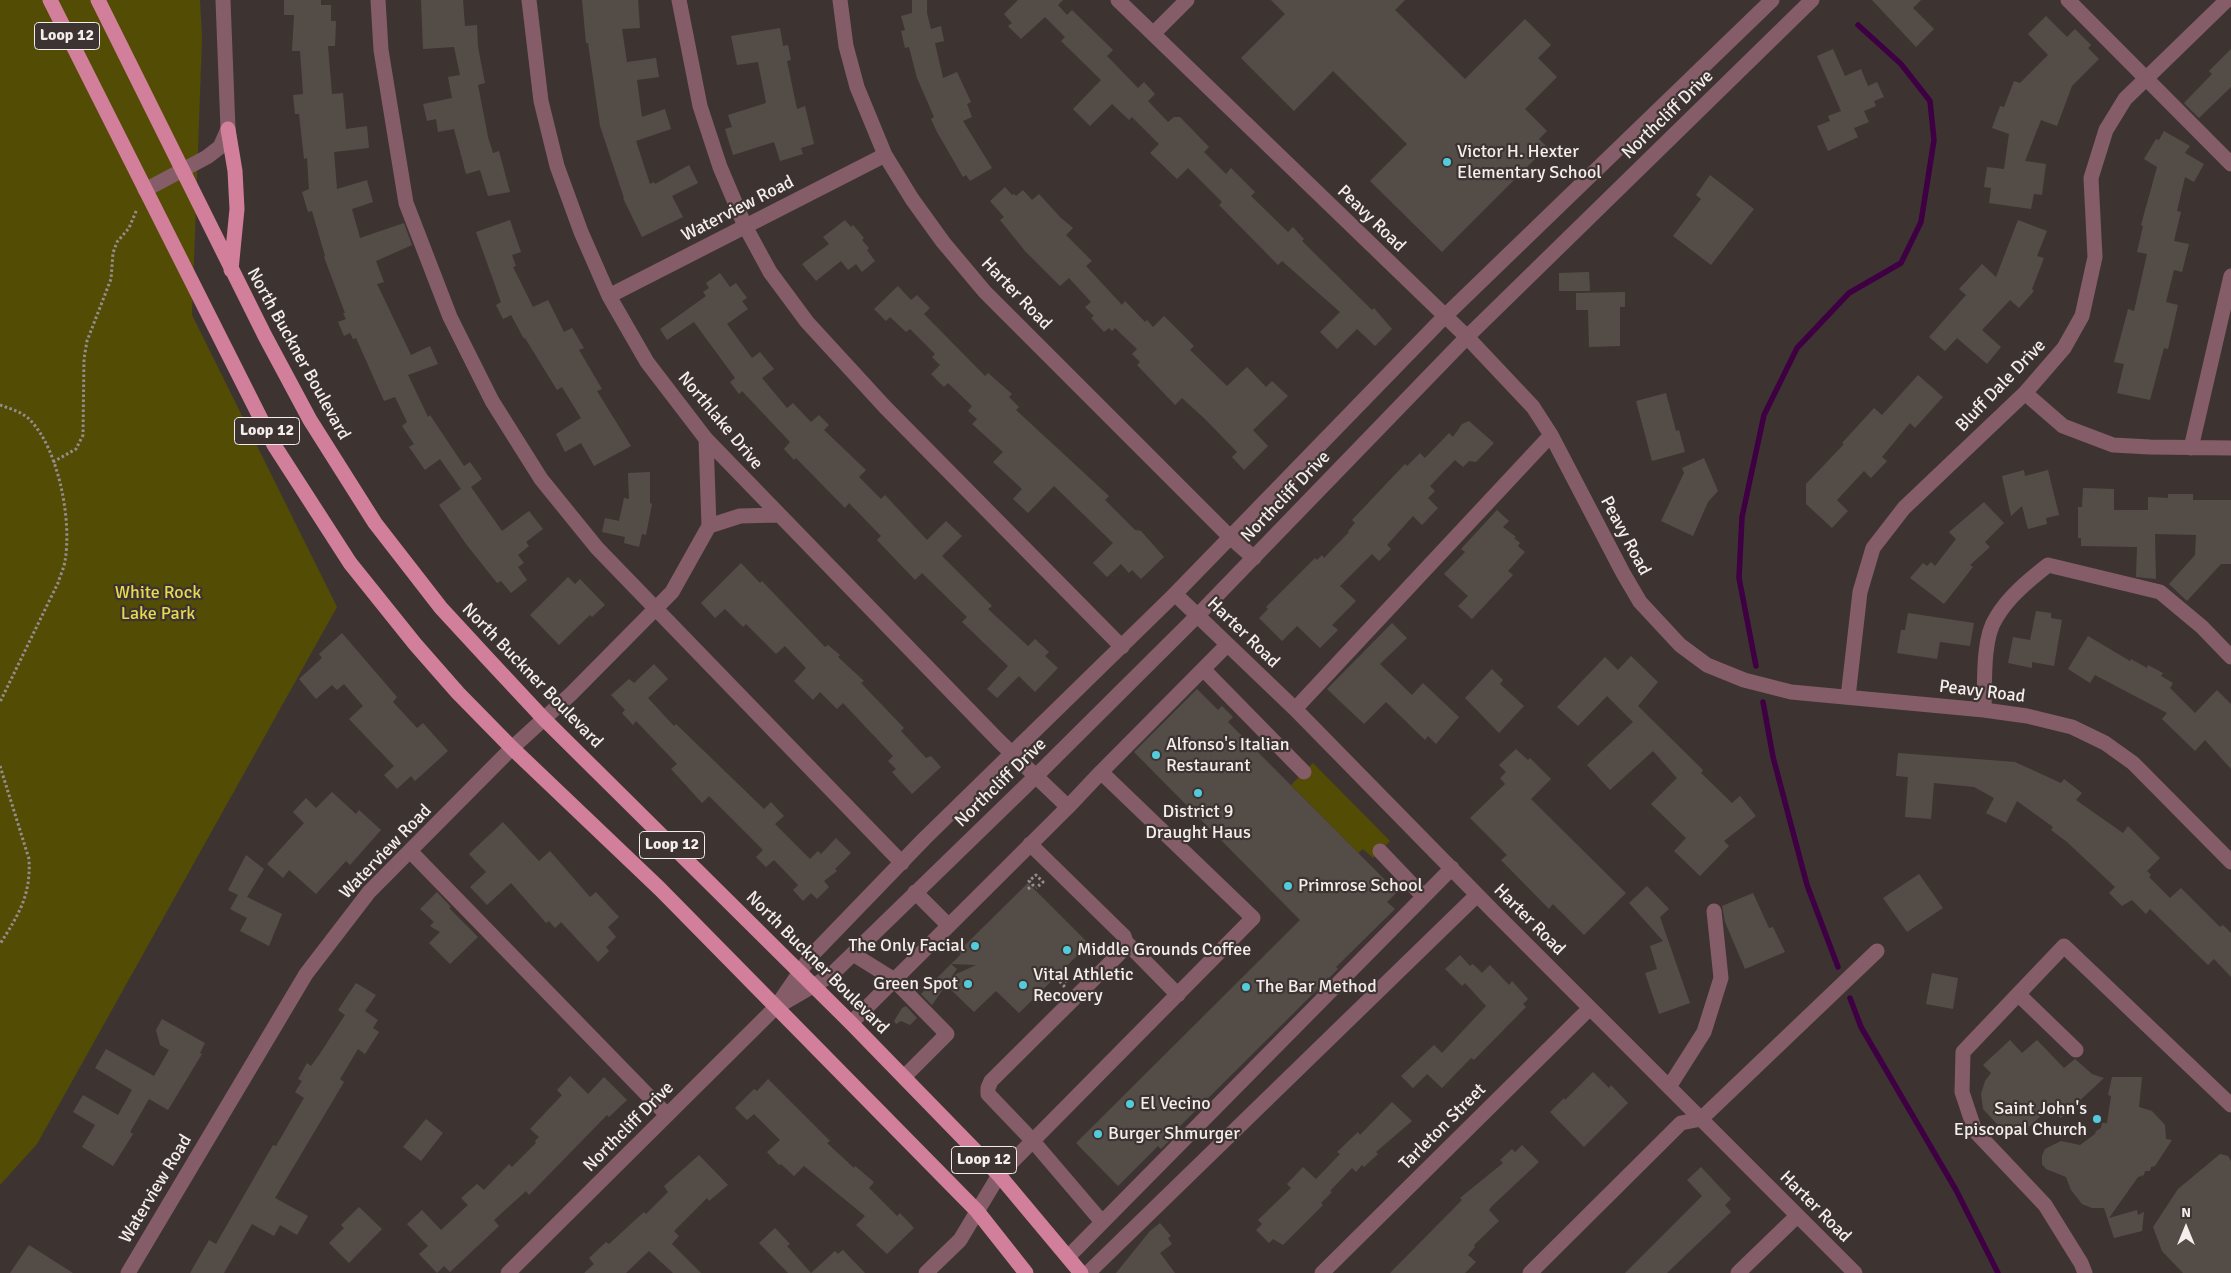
<!DOCTYPE html>
<html>
<head>
<meta charset="utf-8">
<style>
  body { margin:0 }
  #map { position:relative; width:2231px; height:1273px; overflow:hidden; background:#3d3432; font-family:Signika,sans-serif }
  canvas { display:block }
  .north { position:absolute; left:2161px; top:1203px; width:50px; height:50px; -webkit-text-stroke:4px #3d3432; paint-order:stroke; rotate:0deg; font-size:14px; font-weight:700; line-height:20px; text-align:center; color:#f3edeb }
  .north::after { content:''; display:block; margin:auto; width:18px; height:22px; background:#f3edeb; clip-path:polygon(50% 0,100% 100%,50% 72%,0 100%) }
</style>
</head>
<body>
<div id="map">
<canvas width="2231" height="1273"></canvas>
<div class="north">N</div>
</div>
<script>
const g = document.querySelector('canvas').getContext('2d');
g.lineJoin = 'round';
function fillPath(path, color) { g.fillStyle = color; g.fill(path, 'evenodd'); }
function trace(path, color, width, dash) { g.strokeStyle = color; g.lineWidth = width; g.lineCap = dash ? 'butt' : 'round'; g.setLineDash(dash || []); g.stroke(path); }
function label(font, color, halo, rows, align = 'center') {
  g.font = font + ' Signika,sans-serif'; g.lineWidth = 4.5; g.setLineDash([]); g.textBaseline = 'middle'; g.strokeStyle = halo; g.fillStyle = color; for (const [text, x, y, turn = 0] of rows) {
    g.save(); g.translate(x, y); g.rotate((+turn || 0) * Math.PI / 180); g.textAlign = isNaN(turn) ? turn : align; if (halo) g.strokeText(text, 0, 0); g.fillText(text, 0, 0); g.restore();
  }
}
const green = new Path2D(`
  M0,0H200L202,39L192,315L337,607L37,1144L0,1185Z
  M1313,763L1390,841L1373,858L1363,849L1358,853L1291,785Z`);
const stream = new Path2D(`
  M1756,666L1739,578L1742,517L1764,415L1797,348L1849,293L1901,263L1921,222L1934,140L1930,101L1901,64L1858,25
  M1763,702L1773,757L1807,885L1838,967
  M1850,998L1861,1027L1956,1190L1998,1273`);
const building = new Path2D(`
  M284,0H321V5H331V21H336L335,46H328L332,94L343,93L346,129L367,126L369,148L334,152L337,189L367,180L373,202L352,209L360,238L404,223L412,245L376,261L384,282L377,284L411,355L430,346L438,364L408,375L428,417L430,415L464,466L470,462L482,479L471,487L502,531L529,511L543,529L526,542L529,546L518,555L524,563L518,567L527,580L511,593L501,581L497,583L466,544L439,505L461,489L440,459L425,470L409,447L414,444L402,426L407,422L395,397L384,401L356,338L353,339L350,333L344,336L338,322L346,319L343,313H345L324,257L325,256L312,211L308,212L302,192L309,189L307,158L304,159L299,114H295L293,95L303,94L300,51H292L294,15H284Z
  M421,0H463L465,26L477,25L478,47L485,83L478,85L488,137L493,153L499,151L510,192L488,196L480,170L466,174L454,129L438,132L436,119L427,121L423,104L452,98L448,77L460,75L454,47L423,49Z
  M582,0H638L640,28L622,29L627,62L656,58L659,77L637,80L642,117L665,109L671,129L636,141L650,184L654,182L655,184L689,165L698,183L672,196L683,217L642,237L623,198H624L600,126L588,43H586Z
  M912,0H927V13L931,29L941,26L944,41L935,43L943,78L957,72L971,102L967,104L972,117L963,121L992,168L970,181L966,175L963,177L937,132L931,119L934,117L917,78L909,47L905,48L901,31L905,30L901,16L912,13Z
  M1018,0H1063L1058,5L1067,15L1072,10L1113,50L1107,56L1138,88L1144,82L1155,94L1148,101L1168,122L1174,117H1180L1209,147L1204,152L1226,174L1231,168L1255,192L1251,196L1288,232L1293,227L1304,239L1302,241L1372,310L1374,308L1392,329L1375,346L1357,329L1337,349L1320,332L1340,312L1282,261L1278,265L1219,205L1222,202L1188,168L1177,179L1150,153L1159,144L1132,117L1129,120L1112,104L1090,126L1073,109L1101,80L1061,41L1065,37L1045,17L1021,39L1008,26L1012,23L1004,14Z
  M1271,0H1405L1395,10L1465,79L1525,19L1551,45L1538,58L1557,77L1525,109L1547,131L1539,139L1547,147L1442,252L1370,181L1407,144L1333,71L1294,111L1241,58L1285,14Z
  M1872,0H1921L1913,8L1934,29L1916,47Z
  M2046,16L2067,37L2075,29L2091,45L2088,48L2099,59L2072,86L2057,126L2041,120L2025,161L2046,164L2042,195L2034,194L2031,209L1989,203L1991,188L1984,187L1987,167L2004,169L2009,134L1992,128L2000,106L2004,107L2014,81L2020,83L2048,55L2028,34Z
  M780,28L783,46L788,45L791,60L787,61L797,109L805,106L814,144L801,148L803,154L780,161L774,142L733,155L725,129L732,127L728,115L766,103L758,62L737,65L731,36Z
  M1833,49L1845,76L1861,69L1868,86L1877,82L1884,97L1874,101L1876,106L1864,111L1869,122L1854,128L1858,137L1828,151L1817,126L1830,121L1828,116L1841,111L1817,56Z
  M2231,49V87L2199,118L2184,103L2212,74L2209,71Z
  M2164,131L2190,146L2185,153L2204,164L2194,182L2185,177L2177,211L2181,212L2174,241L2189,244L2182,272L2174,270L2166,302L2178,305L2168,349L2164,348L2150,400L2117,393L2124,364L2114,362L2128,309L2134,311L2147,254L2137,252L2143,226L2141,225L2157,167L2144,159L2156,139L2159,140Z
  M1710,175L1754,209L1711,265L1673,236L1701,199L1696,195Z
  M1005,187L1012,195L1014,194L1016,196L1023,190L1032,200L1039,194L1060,217L1073,228L1066,235L1092,261L1086,266L1122,305L1125,301L1145,322L1147,320L1153,327L1164,316L1194,346L1190,350L1227,386L1247,367L1266,387L1272,381L1288,396L1253,430L1268,446L1244,470L1232,457L1237,452L1205,419L1182,398L1175,405L1137,365L1140,362L1132,354L1137,349L1115,328L1112,331L1109,328L1104,332L1091,318L1094,316L1085,307L1091,302L1069,278L1060,286L1025,251L1000,220L1004,217L990,201Z
  M510,220L521,252L512,255L516,266L513,267L533,307L548,300L564,332L572,328L584,348L579,350L602,389L597,391L631,446L594,466L581,443L565,452L556,434L581,418L562,387L557,390L525,338L524,339L511,315L503,319L496,305L501,302L476,232Z
  M845,220L851,227L853,225L864,238L862,240L869,248L867,250L875,261L862,272L856,264L848,270L841,261L816,281L802,264L829,244L823,237Z
  M2018,220L2047,231L2037,256L2044,258L2032,289L2034,291L2019,308L2010,300L1982,330L2001,347L1987,364L1957,338L1945,351L1929,337L1966,295L1959,289L1982,264L1996,277Z
  M1589,272L1590,291H1559V273Z
  M720,273L730,287L736,283L747,298L742,301L748,309L727,324L752,358L760,352L774,369L762,378L787,408L793,403L811,422L819,415L829,425L824,430L866,470L859,477L881,499L885,495L927,540L946,521L962,536L942,556L992,606L988,609L1028,646L1035,639L1049,652L1045,656L1058,668L1035,692L1019,676L997,698L987,689L1008,666L962,622L967,617L922,573L915,580L877,540L881,536L849,503L845,508L796,458L794,460L784,449L790,442L742,391L739,394L730,382L735,378L694,322L667,340L660,329L706,296L703,292L709,288L706,283Z
  M898,286L911,300L917,295L930,308L924,314L985,376L988,373L1012,394L1009,397L1019,407L1016,410L1109,496L1105,500L1135,530L1141,531L1164,557L1141,579L1132,570L1129,573L1121,564L1107,577L1093,563L1113,543L1054,486L1028,513L1013,499L1022,489L993,462L1003,452L972,424L977,419L968,411L972,406L948,383L944,387L931,374L940,365L932,357L935,354L910,329L906,332L890,317L886,321L874,309Z
  M1625,292V307H1620V346L1589,347L1588,310H1576V293Z
  M1918,375L1943,397L1915,428L1910,423L1882,457L1887,461L1871,478L1864,471L1837,500L1848,511L1832,528L1806,504V484L1844,444L1842,443L1874,408L1882,415Z
  M1666,393L1676,431L1679,430L1685,452L1652,461L1636,401Z
  M1469,421L1494,443L1476,462L1469,461L1463,467L1455,460L1430,486L1435,491L1428,498L1438,508L1422,525L1413,516L1387,545L1391,549L1379,561L1372,554L1340,586L1356,601L1332,625L1338,630L1320,648L1297,626L1282,641L1259,618L1268,609L1266,607L1315,558L1317,560L1322,555L1324,558L1349,532L1348,531L1355,523L1352,520L1405,464L1407,466L1420,453L1425,458L1449,433L1453,437L1462,424Z
  M1704,458L1718,491L1708,502L1693,536L1661,521L1684,473L1682,468Z
  M2024,470L2025,476L2048,470L2059,515L2046,518L2047,524L2028,529L2022,506L2011,516L2002,476Z
  M650,472V503L652,504L646,535L642,534L639,547L624,543L625,537L602,532L605,518L619,521L624,498L629,499L628,473Z
  M2083,488L2114,489V510H2148V497L2168,498V494H2193V500H2231V564H2221L2187,601L2169,584L2195,555L2196,535L2155,534L2156,579L2136,577L2137,547L2081,546V538H2078V507H2082Z
  M1984,502L2004,523L1985,542L1990,547L1970,565L1973,567L1944,604L1910,578L1923,563L1927,566L1931,562L1935,566L1956,539L1949,532Z
  M1497,510L1509,521L1503,527L1516,537L1514,538L1520,543L1518,546L1525,552L1508,571L1513,575L1472,619L1458,606L1468,596L1444,574L1465,552L1461,549Z
  M741,563L760,583L762,581L825,647L828,645L840,655L838,657L864,681L861,683L904,728L901,731L926,758L931,756L941,767L912,794L892,772L896,769L888,761L893,756L843,703L837,709L820,692L813,700L794,681L806,668L785,646L776,654L746,624L743,627L725,609L715,618L701,603Z
  M568,577L575,584L580,579L605,605L592,617L590,615L559,645L530,615Z
  M2036,611L2051,613V618L2062,620L2054,666L2032,662V668L2008,663L2013,637L2030,640Z
  M1908,613L1974,623L1970,646L1940,642L1937,659L1897,653L1901,630H1905Z
  M1392,623L1407,638L1380,664L1412,695L1423,683L1459,717L1436,744L1428,736L1425,740L1386,702L1364,724L1327,689Z
  M342,633L397,697L393,702L417,728L423,723L448,751L415,781L411,776L397,789L384,775L394,766L349,719L363,706L344,684L337,690L332,685L316,699L299,679L322,658L319,654Z
  M2088,636L2130,661L2131,659L2147,668L2148,665L2163,673L2161,676L2173,683L2170,688L2195,713L2217,690L2231,704V769L2205,740L2195,751L2162,719L2167,713L2095,675L2090,683L2068,669Z
  M1631,656L1658,682L1638,706L1703,770L1701,773L1732,803L1740,796L1756,816L1724,841L1729,846L1700,876L1674,851L1686,838L1651,804L1677,778L1653,751L1610,790L1587,765L1633,722L1607,696L1578,726L1557,707L1605,657L1618,670Z
  M654,664L668,679L648,698L674,726L676,724L764,809L771,802L784,816L775,824L810,859L818,851L821,854L836,838L851,853L835,869L837,871L824,881L829,887L817,899L811,893L803,901L793,890L798,885L774,860L766,867L756,857L763,850L709,796L702,803L671,769L677,764L636,721L633,725L622,713L625,710L611,695L629,679L634,683Z
  M1492,669L1503,680L1500,684L1524,706L1499,733L1465,698Z
  M1197,689L1218,710L1222,706L1233,717L1228,722L1397,892L1387,902L1395,909L1336,967L1338,969L1171,1135L1173,1137L1161,1149L1158,1146L1118,1186L1076,1143L1300,920L1134,752Z
  M1516,749L1528,760L1530,758L1551,779L1531,799L1626,893L1584,935L1553,904L1549,909L1501,860L1507,855L1470,818L1505,784L1500,778L1506,772L1499,765Z
  M1898,753L2015,762L2061,783L2064,779L2082,793L2076,800L2123,833L2128,826L2160,858L2147,871L2151,875L2149,877L2170,898L2181,888L2220,927L2223,925L2231,933V977L2214,959L2208,965L2150,909L2146,914L2132,900L2122,906L2109,893L2115,887L2067,842L2051,830L2053,827L2017,801L2006,823L1986,813L1994,798L1974,787L1934,783L1931,819L1905,817L1908,777L1896,776Z
  M332,792L356,814L359,810L381,830L350,865L346,861L316,894L289,870L283,878L267,864L304,823L293,812L306,798L316,808Z
  M503,822L539,861L550,851L590,897L596,892L619,917L608,927L616,937L606,947L609,951L598,962L561,922L555,928L549,921L546,923L511,883L487,905L470,887L486,872L469,854Z
  M246,855L264,869L247,897L282,914L269,946L240,931L247,918L230,909L238,895L228,890Z
  M1919,874L1943,908L1907,932L1883,898Z
  M1028,883L1089,944L1019,1013L996,991L974,1012L946,985L932,1005L921,994L951,964L957,969L952,976L976,965L951,964L961,954L958,952Z
  M1647,886L1669,909L1660,917L1690,1003L1659,1014L1645,973L1657,969L1650,946L1663,941L1629,903Z
  M437,892L451,907L449,908L478,937L450,964L429,943L440,932L430,926L434,922L420,909Z
  M1753,893L1769,928L1773,927L1785,952L1745,969L1725,922L1722,906Z
  M914,943H918L906,955L907,949Z
  M1460,955L1470,966L1473,964L1482,973L1490,965L1509,985L1512,981L1528,999L1523,1004L1526,1007L1474,1060L1471,1058L1442,1088L1427,1074L1413,1088L1401,1076L1434,1045L1442,1053L1486,1006L1465,983L1462,986L1445,969Z
  M1932,973L1958,978L1953,1009L1926,1004Z
  M356,983L376,995L365,1011L378,1020L373,1028L379,1032L365,1054L358,1049L340,1079L344,1082L275,1198L308,1216L297,1235L280,1225L274,1236L252,1224L224,1273H190L209,1240L216,1244L273,1145L276,1146L294,1115L304,1098L295,1092L302,1081L298,1079L307,1063L311,1066L319,1055L345,1015L338,1010Z
  M906,1006L917,1018L910,1025L901,1021L896,1024L894,1021L902,1008Z
  M162,1019L205,1043L200,1053L202,1054L168,1110L149,1099L130,1132L133,1134L113,1166L82,1147L95,1125L73,1112L83,1095L118,1115L132,1090L95,1068L106,1049L154,1076L169,1050L160,1045L156,1030Z
  M2010,1040L2022,1053L2037,1040L2064,1068L2075,1059L2092,1074L2104,1078L2061,1118L2050,1107L2028,1128L2012,1130L1998,1125L1983,1109L1981,1094L1985,1081L1991,1073L1983,1065Z
  M1593,1072L1609,1088L1611,1085L1628,1103L1584,1147L1550,1112L1564,1098L1565,1100Z
  M570,1076L588,1094L604,1077L627,1100L609,1117L607,1115L529,1195L526,1191L494,1220L499,1226L450,1272L444,1266L437,1273L419,1254L428,1246L407,1224L422,1210L441,1230L468,1205L461,1198L477,1184L484,1190L509,1164L512,1167L536,1143L535,1141L539,1137L530,1129L562,1095L557,1090Z
  M2112,1077H2142L2139,1107L2152,1111L2165,1125L2166,1139L2172,1140L2155,1166L2151,1167L2150,1171H2145L2144,1175L2138,1177L2109,1218L2137,1210L2138,1215L2144,1212L2142,1231L2114,1238L2104,1208H2092L2082,1204L2071,1190L2066,1177L2046,1169L2042,1164V1156L2045,1149L2061,1141L2080,1145L2095,1134L2096,1131L2101,1128L2102,1123H2107L2111,1096L2108,1095Z
  M768,1079L830,1141L827,1143L854,1168L855,1166L874,1182L869,1188L897,1216L900,1213L914,1228L887,1254L856,1225L865,1216L804,1166L794,1176L781,1164L779,1165L767,1152L780,1140L754,1114L747,1120L735,1108L754,1089L757,1091Z
  M1392,1102L1412,1121L1376,1152L1378,1154L1364,1167L1362,1165L1356,1172L1352,1168L1330,1191L1332,1192L1321,1203L1323,1205L1283,1245L1273,1239L1269,1243L1256,1230L1262,1224L1258,1220L1291,1188L1287,1184L1303,1167L1316,1179L1340,1154L1337,1152L1358,1132L1360,1135Z
  M426,1119L443,1133L421,1161L403,1147Z
  M1522,1145L1539,1162L1492,1206L1489,1210L1499,1221L1474,1245L1475,1247L1468,1255L1476,1262L1465,1273H1390L1462,1200L1460,1198L1503,1163L1500,1160L1512,1149L1515,1152Z
  M2220,1154L2228,1156L2231,1161V1273H2183L2162,1251L2153,1227L2178,1189Z
  M699,1155L728,1185L709,1201L707,1198L674,1231L679,1236L672,1244L701,1273H673L649,1251L626,1273H584L594,1264L589,1258L606,1242L609,1244L644,1212L646,1214L668,1192L664,1186Z
  M1701,1167L1731,1199L1725,1205L1731,1212L1667,1273H1625L1702,1196L1687,1180Z
  M359,1207L382,1229L349,1263L329,1243L344,1228L341,1225Z
  M1160,1223L1171,1236L1168,1238L1172,1244L1160,1253L1175,1273H1116L1150,1231Z
  M775,1228L790,1244L787,1246L811,1273L835,1251L838,1254L843,1250L865,1273H788L759,1243Z
  M29,1245L73,1273H10Z`);
const path = new Path2D(`
  M0,405C11,409 23,412 31,421C59,451 72,521 65,561C64,568 60,576 58,583L0,702
  M53,462L76,449L83,435L84,359L87,341L111,279L113,253L117,242L129,228L137,209
  M0,766L29,859C31,895 19,914 0,944
  M1028,889L1033,885L1029,881L1036,875L1043,882L1036,888
  M1056,970L1067,982
  M1056,978L1065,987`);
const minor = new Path2D(`
  M378,0L381,50L406,203L450,317L492,401L541,479L597,548L902,863
  M529,0L541,101L557,166L581,232L609,296L647,362L706,439L999,741L1068,807L1101,772L1253,918L999,1175L960,1240L926,1273
  M679,0L700,106L720,167L745,226L770,272L807,322L885,407L1122,647
  M840,0L846,46L857,87L885,155L912,199L943,242L985,292L1230,537L1254,558
  M1118,0L1467,337L1533,407L1551,435L1623,573L1640,602L1680,645L1707,665L1744,680L1791,692L1984,710L2027,716L2072,727L2105,743L2133,763L2231,862
  M2068,0L2231,164
  M1153,34L1187,0
  M145,190L207,157L220,147L228,129L223,0
  M609,296L885,155
  M2025,393L2063,426L2113,445L2150,447L2231,448
  M2191,448L2231,276
  M709,526L740,516L778,515
  M1175,594L1295,709L1495,913L1855,1273
  M1203,669L1304,772
  M1848,697L1860,592L1873,548L1904,508L2025,393L2064,348L2082,316L2095,257L2091,178L2106,130L2125,99L2227,0
  M1295,709L1551,435
  M1984,710C1985,685 1982,639 1996,618C2008,597 2029,580 2048,565L2160,592L2202,627L2231,657
  M1101,772L1227,645
  M1030,844L1124,936L1126,942L1124,949L991,1081L988,1088V1094L1032,1140L1102,1222
  M410,851L667,1115
  M1380,851L1423,896
  M915,892L948,925
  M1126,942L1178,995
  M853,954L893,979L947,1034L904,1077
  M2018,994L2076,1050
  M780,1005L830,976L1036,776L1198,615L1467,337L1812,0
  M851,1023L1068,807
  M1669,1087L1704,1032L1721,978L1714,911
  M1069,1256L1452,868
  M128,1273L306,974L369,892L512,748L571,694L672,592L709,526L706,439
  M508,1273L776,1007L811,956L925,838L1175,594L1445,316L1772,0
  M1088,1273L1477,895
  M1322,1273L1590,1008
  M1530,1273L1681,1123L1701,1119L1877,951
  M1738,1273L1797,1216
  M2085,1273L2081,1263L2045,1205L1975,1131L1962,1092L1963,1052L2064,946L2231,1105`);
const major = new Path2D(`
  M50,0L274,445L350,563L415,644L458,693L512,748L660,889L977,1211L1026,1273
  M98,0L265,336L310,420L375,523L441,608L489,660L544,719L851,1023L999,1175L1081,1273
  M228,129L235,171L237,209L231,270`);
const markers = [
  [1447,162,5,"#53cbda"],
  [1156,755,5,"#53cbda"],
  [1198,793,5,"#53cbda"],
  [1288,886,5,"#53cbda"],
  [975,946,5,"#53cbda"],
  [1067,950,5,"#53cbda"],
  [968,984,5,"#53cbda"],
  [1023,985,5,"#53cbda"],
  [1246,987,5,"#53cbda"],
  [1130,1104,5,"#53cbda"],
  [2097,1119,5,"#53cbda"],
  [1098,1134,5,"#53cbda"]
];
const shields = [
  [67,36,65],
  [267,431,65],
  [672,845,65],
  [984,1160,65]
];
const shieldNames = [
  ["Loop 12",67,36],
  ["Loop 12",267,431],
  ["Loop 12",672,845],
  ["Loop 12",984,1160]
];
const streetNames = [
  ["Northcliff Drive",1668,115,-44],
  ["Waterview Road",738,209,-27],
  ["Peavy Road",1371,219,44],
  ["Harter Road",1016,294,46],
  ["North Buckner Boulevard",298,354,61],
  ["Bluff Dale Drive",2001,386,-46],
  ["Northlake Drive",720,421,50],
  ["Northcliff Drive",1286,497,-46],
  ["Peavy Road",1625,536,62],
  ["Harter Road",1243,633,44],
  ["North Buckner Boulevard",532,676,46],
  ["Peavy Road",1982,692,7],
  ["Northcliff Drive",1001,783,-44],
  ["Waterview Road",386,852,-46],
  ["Harter Road",1529,920,45],
  ["North Buckner Boulevard",817,963,45],
  ["Northcliff Drive",629,1127,-45],
  ["Tarleton Street",1443,1127,-45],
  ["Waterview Road",156,1189,-59],
  ["Harter Road",1815,1207,45]
];
const poiNames = [
  ["Victor H. Hexter",1457,152],
  ["Elementary School",1457,173],
  ["Alfonso's Italian",1166,745],
  ["Restaurant",1166,766],
  ["District 9",1198,812,"center"],
  ["Draught Haus",1198,833,"center"],
  ["Primrose School",1298,886],
  ["The Only Facial",965,946,"right"],
  ["Middle Grounds Coffee",1077,950],
  ["Vital Athletic",1033,975],
  ["Recovery",1033,996],
  ["Green Spot",958,984,"right"],
  ["The Bar Method",1256,987],
  ["El Vecino",1140,1104],
  ["Saint John's",2087,1109,"right"],
  ["Episcopal Church",2087,1130,"right"],
  ["Burger Shmurger",1108,1134]
];
const parkNames = [
  ["White Rock",158,593],
  ["Lake Park",158,614]
];
fillPath(green, '#534c05');
trace(stream, '#3e0043', 5.5);
fillPath(building, '#544d47');
trace(path, '#958d8b', 3, [2.5, 2.5]);
trace(minor, '#855d69', 15);
trace(major, '#d17f9a', 15);
for (const [x, y, r, color] of markers) { const dot = new Path2D(); dot.arc(x, y, r, 0, 2 * Math.PI); g.fillStyle = color; g.fill(dot); trace(dot, '#3d3432', 2); }
for (const [x, y, w] of shields) { const box = new Path2D(); box.roundRect(x - w / 2, y - 13.5, w, 27, 4); g.fillStyle = '#3d3432'; g.fill(box); trace(box, '#f3edeb', 1); }
label('bold 16px', '#f3edeb', null, shieldNames);
label('18px', '#f3edeb', '#3d3432', streetNames);
label('18px', '#f3edeb', '#3d3432', poiNames, 'left');
label('18px', '#e6d84f', '#3d3432', parkNames);
</script>
</body>
</html>
